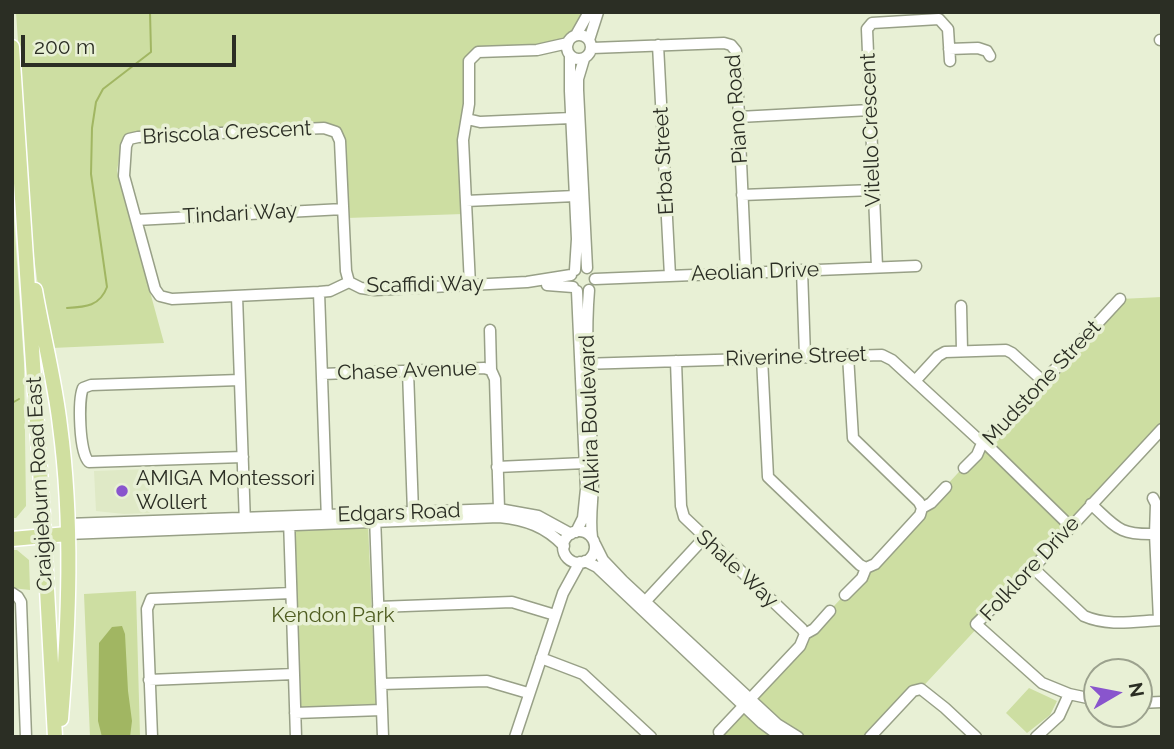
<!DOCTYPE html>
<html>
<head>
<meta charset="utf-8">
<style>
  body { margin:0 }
  #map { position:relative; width:1174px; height:749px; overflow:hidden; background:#e8f0d5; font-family:Raleway,sans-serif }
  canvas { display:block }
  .frame { position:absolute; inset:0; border:14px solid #2b2e24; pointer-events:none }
  .north { position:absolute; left:1083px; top:658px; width:70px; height:70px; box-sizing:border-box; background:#e8f0d5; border:2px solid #9ca28e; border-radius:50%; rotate:80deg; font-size:19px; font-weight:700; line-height:28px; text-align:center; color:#2b2e24 }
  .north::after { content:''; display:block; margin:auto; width:24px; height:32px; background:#8955cd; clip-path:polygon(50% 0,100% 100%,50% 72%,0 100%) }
  .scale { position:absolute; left:21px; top:35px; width:215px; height:32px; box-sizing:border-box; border:4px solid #2b2e24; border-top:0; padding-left:9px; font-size:21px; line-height:24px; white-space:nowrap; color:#2b2e24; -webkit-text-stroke:5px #e8f0d5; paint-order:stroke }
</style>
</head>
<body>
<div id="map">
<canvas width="1174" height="749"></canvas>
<div class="frame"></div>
<div class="north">N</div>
<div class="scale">200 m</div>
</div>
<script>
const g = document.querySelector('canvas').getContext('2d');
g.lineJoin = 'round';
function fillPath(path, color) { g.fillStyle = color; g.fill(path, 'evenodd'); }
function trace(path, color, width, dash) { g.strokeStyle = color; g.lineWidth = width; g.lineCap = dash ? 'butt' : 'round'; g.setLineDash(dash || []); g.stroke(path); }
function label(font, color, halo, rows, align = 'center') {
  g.font = font + ' Raleway,sans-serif'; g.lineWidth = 7; g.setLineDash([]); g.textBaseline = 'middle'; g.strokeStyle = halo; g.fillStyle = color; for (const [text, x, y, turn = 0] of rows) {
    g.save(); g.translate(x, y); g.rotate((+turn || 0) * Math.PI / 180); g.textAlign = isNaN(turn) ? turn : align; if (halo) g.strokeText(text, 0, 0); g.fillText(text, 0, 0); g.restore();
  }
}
const built = new Path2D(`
  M148,469L150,513L124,514L96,511L94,471Z`);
const green = new Path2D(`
  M16,12H588L575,34L567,42L474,51L463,214L347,218L337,127L332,125L126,135L122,141L117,171L164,343L52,348L37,279L31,233Z
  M12,191L24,363L26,506L16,518H12Z
  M1162,297V429L876,737H712L1120,299Z
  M368,525L376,704L299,707L291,528Z
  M12,550H17L29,560L30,590L12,588Z
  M136,591L140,737H90L84,594Z
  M1029,688L1057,701L1050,715L1027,733L1006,713Z`);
const water = new Path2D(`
  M122,626L125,634L128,691L132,721L130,737H102L98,721L99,643L112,627Z`);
const stream = new Path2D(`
  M67,308C86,307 100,306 107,287L91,174L92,128L96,102L103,89L151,52L150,12
  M12,403L19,399`);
const minor = new Path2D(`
  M567 47a12 12 0 1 1 24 0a12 12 0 1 1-24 0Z
  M576,35L589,12
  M589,40L598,12
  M1160,40H1162
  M658,45L670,276
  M592,48L724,43L731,45L736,51L746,272
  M949,49L978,48L987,51L990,56
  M570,56V91L577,239L575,270
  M584,59L578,79V90L587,268
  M739,117L870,110
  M467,119L480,122L571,118
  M324,128L336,132L340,141L346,271L349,282L330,291L319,292L172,299L160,296L155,289L124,176L126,146L129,139L138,137Z
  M742,195L873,190
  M466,201L575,196
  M136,220L343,209
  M877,267L867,29L872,23L939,19L948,29L950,61
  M802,270L805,356
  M595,279L916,266
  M349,282L361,288L375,290L527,282L571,275
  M470,285L463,140L469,104V61L478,52L537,50L568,43
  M547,285L573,287
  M589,290C584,350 591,413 593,473C594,495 589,516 592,537
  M319,292L327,520
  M237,296L245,524
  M961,306L962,350
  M490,330L491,370L495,379L499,509
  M848,355L853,438L919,502L922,508
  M762,358L768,477L860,565L866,568
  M676,361L681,506L684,517L802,629L805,634
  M581,364L882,355L892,360L978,439L983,441L1070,526
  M408,371L413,512
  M322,374L484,368L491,370
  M240,380L91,385L83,388C78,400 79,453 89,462L243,457
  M915,381L938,356L945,352L1006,350L1012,353L1044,382
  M497,467L585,463
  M964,468L977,455L983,441L995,434L1120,299
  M1153,498L1156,504L1155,534
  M1091,504C1117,528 1119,535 1155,534L1159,620
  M375,516L383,737
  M289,519L296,737
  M67,524L499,509L538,516L571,534
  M563 547a16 16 0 1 1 32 0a16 16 0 1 1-32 0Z
  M576,532L583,518L586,489L577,291
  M67,534L499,517C526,520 545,526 564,546
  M595,544L603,560L623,581L777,724L798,737
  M585,561L597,567L762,723L781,737
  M1033,568L1084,616C1109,627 1136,621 1162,620
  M12,593L18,597L21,602L26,737
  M845,595L862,578L866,568L875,564L920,515L922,508L931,503L946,487
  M642,605L704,538
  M378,607L512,602L555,615
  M805,634L814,629L830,611
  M541,658L583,674L651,737
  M149,680L294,674
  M381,684L487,681L528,693
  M1069,694L1042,683L976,624L1033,568L1162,429
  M1139,703L1162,702
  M295,713L382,710
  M719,732L800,646L805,634
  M152,737L147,609L151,599L291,593
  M515,737L563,593L580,562
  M870,737L913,691L921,689L945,708L976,737
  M1036,737L1059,716L1069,694L1097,700`);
const major = new Path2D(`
  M12,47L43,515L55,737
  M35,290C43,336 55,381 60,426C73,523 69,622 61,719
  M12,539L67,534`);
const markers = [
  [122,491,7,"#8955cd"]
];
const streetNames = [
  ["Piano Road",737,109,-94],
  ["Vitello Crescent",871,130,-92],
  ["Briscola Crescent",227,133,-3],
  ["Erba Street",664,161,-93],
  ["Tindari Way",240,214,-3],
  ["Aeolian Drive",755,272,-2],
  ["Scaffidi Way",425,285,-1],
  ["Riverine Street",796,357,-2],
  ["Chase Avenue",407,371,-2],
  ["Mudstone Street",1042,383,-47],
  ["Alkira Boulevard",590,414,-92],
  ["Craigieburn Road East",40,484,-93],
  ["Edgars Road",399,513,-2],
  ["Shale Way",737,569,43],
  ["Folklore Drive",1030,569,-47]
];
const poiNames = [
  ["AMIGA Montessori",136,479],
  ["Wollert",136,503]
];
const parkNames = [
  ["Kendon Park",333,616]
];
fillPath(built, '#dfe9c6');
fillPath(green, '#cddea2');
fillPath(water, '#a1b662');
trace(stream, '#a1b662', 2);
trace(minor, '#98a087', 13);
trace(major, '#fff', 17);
trace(minor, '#fff', 10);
trace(major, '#d0dfa0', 14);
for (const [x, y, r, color] of markers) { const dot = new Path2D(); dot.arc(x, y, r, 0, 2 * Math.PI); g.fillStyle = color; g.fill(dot); trace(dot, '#e8f0d5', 2.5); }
label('21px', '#2b2e24', '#e8f0d5', streetNames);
label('21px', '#2b2e24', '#e8f0d5', poiNames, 'left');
label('21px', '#4f5d21', '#e8f0d5', parkNames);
</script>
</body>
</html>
